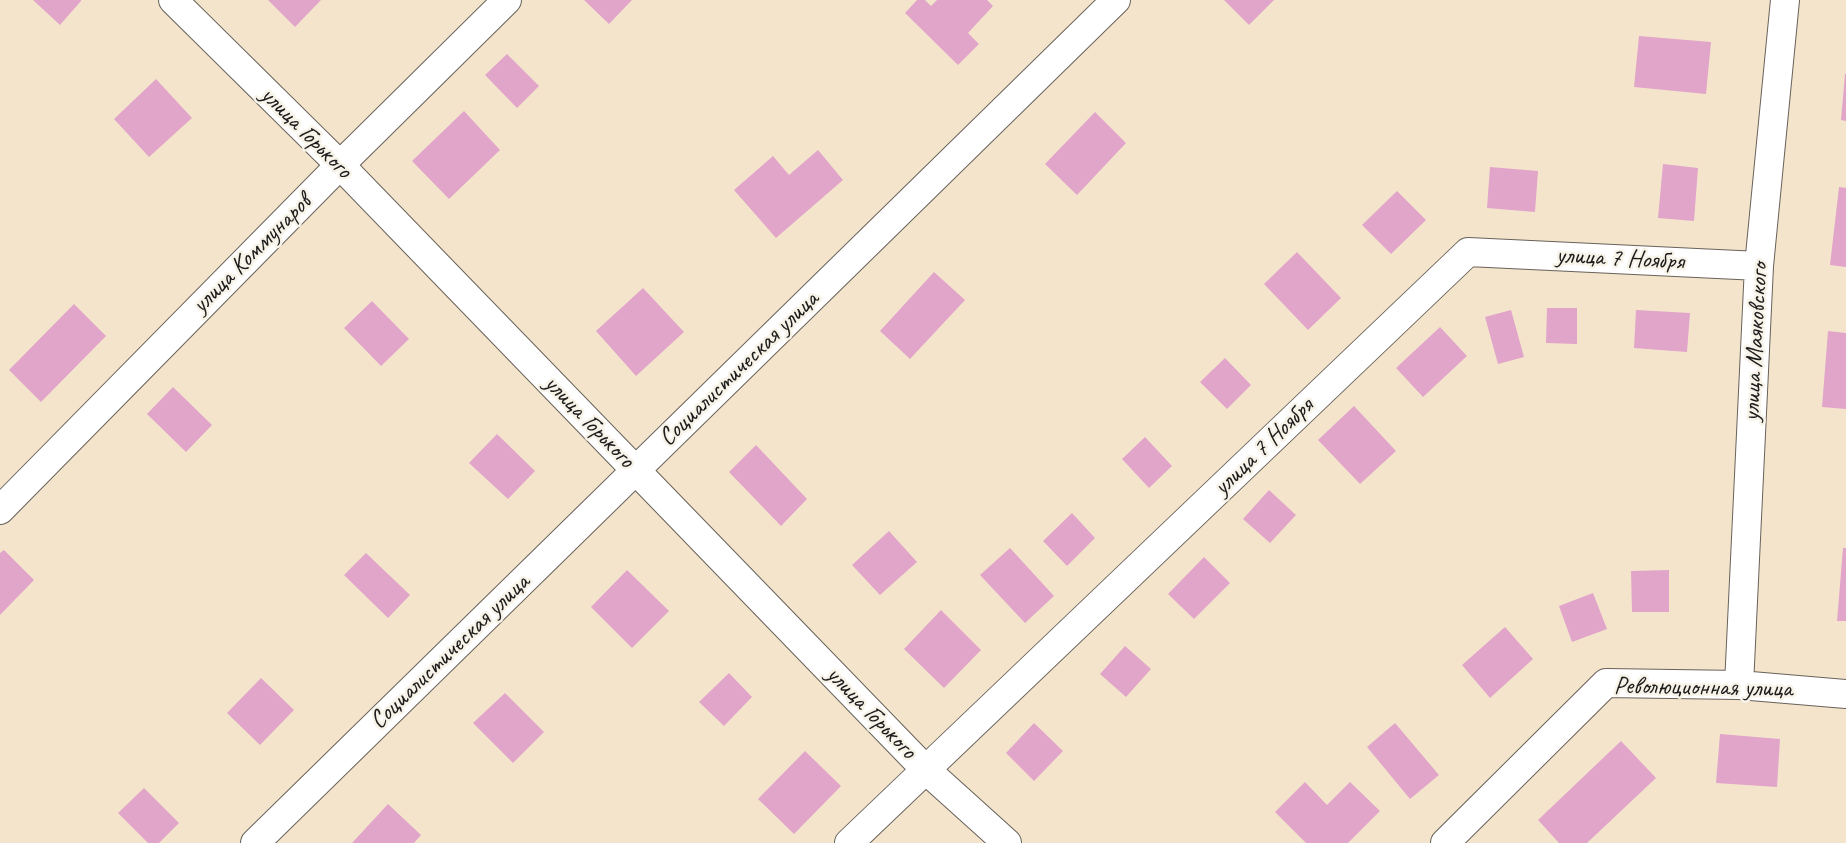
<!DOCTYPE html>
<html>
<head>
<meta charset="utf-8">
<style>
  body { margin:0 }
  canvas { display:block; background:#f4e4cc }
</style>
</head>
<body>
<canvas width="1846" height="843"></canvas>
<script>
const g = document.querySelector('canvas').getContext('2d');
g.lineJoin = 'round';
function fillPath(path, color) { g.fillStyle = color; g.fill(path, 'evenodd'); }
function trace(path, color, width, dash) { g.strokeStyle = color; g.lineWidth = width; g.lineCap = dash ? 'butt' : 'round'; g.setLineDash(dash || []); g.stroke(path); }
function label(font, color, halo, rows, align = 'center') {
  g.font = font + ' Caveat,sans-serif'; g.lineWidth = 5; g.setLineDash([]); g.textBaseline = 'middle'; g.strokeStyle = halo; g.fillStyle = color; for (const [text, x, y, turn = 0] of rows) {
    g.save(); g.translate(x, y); g.rotate((+turn || 0) * Math.PI / 180); g.textAlign = isNaN(turn) ? turn : align; if (halo) g.strokeText(text, 0, 0); g.fillText(text, 0, 0); g.restore();
  }
}
const building = new Path2D(`
  M33,0H81V1L60,25Z
  M268,0H321L295,27Z
  M584,0H632L609,24Z
  M917,0H925L931,6L937,0H987L993,6L968,33L979,44L958,65L905,13Z
  M1224,0H1274L1249,25Z
  M1639,36L1711,42L1706,94L1634,87Z
  M507,54L539,86L517,108L485,75Z
  M1845,74H1846V121L1841,120Z
  M156,79L192,118L149,157L114,119Z
  M464,111L500,150L449,199L412,161Z
  M1095,112L1126,143L1077,195L1045,164Z
  M818,150L843,180L776,238L734,190L773,156L789,175Z
  M1663,164L1698,168L1694,221L1658,218Z
  M1490,167L1538,171L1535,212L1487,208Z
  M1839,187L1846,188V267L1830,265Z
  M1397,191L1426,220L1391,254L1362,225Z
  M1297,252L1341,298L1308,330L1264,284Z
  M934,272L965,300L910,359L880,331Z
  M643,288L684,332L636,376L596,331Z
  M372,301L409,339L381,366L344,328Z
  M74,304L106,336L41,402L9,370Z
  M1547,308H1577V344L1546,343Z
  M1511,310L1524,357L1498,364L1485,317Z
  M1636,310L1690,313L1687,352L1634,348Z
  M1440,327L1467,356L1423,397L1396,368Z
  M1828,331L1846,333V409L1822,407Z
  M1225,358L1251,385L1227,409L1200,382Z
  M173,387L212,425L186,452L147,414Z
  M1354,406L1396,451L1360,484L1318,440Z
  M497,434L535,471L508,499L469,463Z
  M1145,437L1172,466L1149,488L1122,459Z
  M756,445L807,499L781,526L729,472Z
  M1269,490L1296,515L1270,543L1243,519Z
  M1072,513L1095,538L1067,566L1043,541Z
  M889,531L917,562L880,595L852,565Z
  M1010,548L1054,596L1025,623L980,575Z
  M1843,548H1846V621H1837Z
  M4,550L34,580L0,615V553Z
  M366,553L410,595L388,618L344,575Z
  M1204,557L1230,583L1194,619L1168,594Z
  M627,570L669,611L632,648L591,607Z
  M1669,570V612H1632L1631,571Z
  M1593,593L1607,629L1572,642L1559,606Z
  M941,610L981,650L944,688L904,649Z
  M1505,627L1533,659L1490,698L1462,665Z
  M1125,646L1151,669L1126,697L1100,674Z
  M729,673L752,697L724,726L699,702Z
  M261,678L294,710L260,745L227,713Z
  M505,693L544,732L513,763L473,723Z
  M1034,723L1063,751L1034,781L1006,753Z
  M1395,723L1439,775L1410,799L1367,747Z
  M1720,734L1780,739L1777,787L1716,783Z
  M1621,741L1656,778L1587,843H1559L1538,820Z
  M805,751L841,786L794,834L758,799Z
  M1305,782L1327,805L1350,782L1380,811L1348,843H1306L1275,812Z
  M144,788L179,823L159,843H148L118,813Z
  M388,804L421,835L414,843H352Z`);
const minor = new Path2D(`
  M0,510L340,165L507,0
  M1739,685L1759,266L1785,0
  M255,843L1116,0
  M849,843L1468,252L1759,266
  M1445,843L1606,683L1739,685L1846,694`);
const tertiary = new Path2D(`
  M173,0L340,165L925,769L1007,843`);
const streetNames = [
  ["улица Горького",306,133,45],
  ["улица Коммунаров",252,254,-45],
  ["улица 7 Ноября",1620,259,3],
  ["улица Маяковского",1756,342,-87],
  ["Социалистическая улица",739,369,-44],
  ["улица Горького",589,422,46],
  ["улица 7 Ноября",1264,447,-44],
  ["Социалистическая улица",450,652,-44],
  ["Революционная улица",1703,688,1],
  ["улица Горького",871,713,46]
];
fillPath(building, '#e1a5ca');
trace(minor, '#68625a', 30);
trace(tertiary, '#68625a', 30);
trace(minor, '#fff', 28);
trace(tertiary, '#fff', 28);
label('25px', '#1c1c1c', '#f7f3e8', streetNames);
</script>
</body>
</html>
